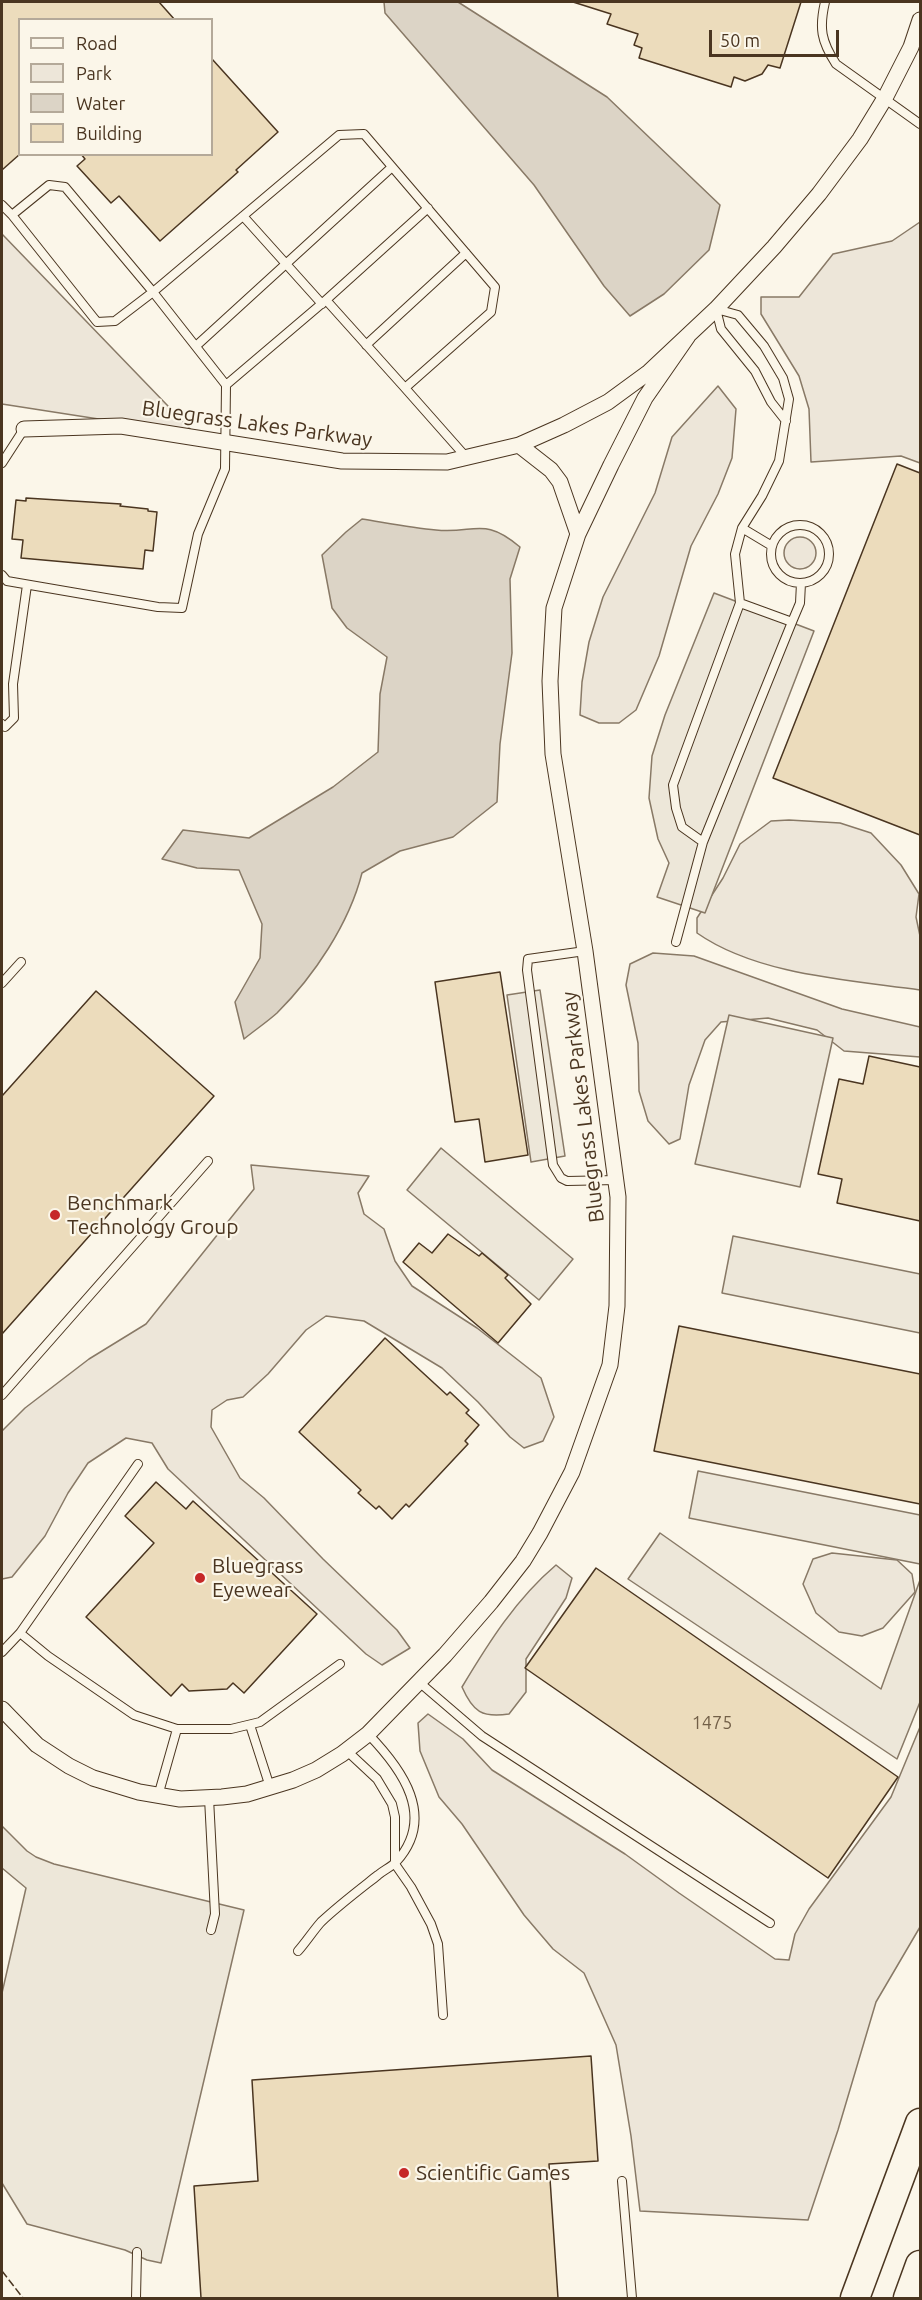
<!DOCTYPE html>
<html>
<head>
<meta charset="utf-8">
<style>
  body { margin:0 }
  #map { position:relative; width:922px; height:2300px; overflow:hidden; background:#fbf6e9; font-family:Ubuntu,sans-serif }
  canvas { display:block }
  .frame { position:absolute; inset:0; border:3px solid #4a3520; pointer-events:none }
  .legend { position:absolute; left:18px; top:18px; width:195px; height:138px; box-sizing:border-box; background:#fbf6e9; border:2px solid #b4a999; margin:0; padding:8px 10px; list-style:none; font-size:18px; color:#4a3520 }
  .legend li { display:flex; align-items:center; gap:12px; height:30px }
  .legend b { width:30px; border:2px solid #b4a999 }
  .scale { position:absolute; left:709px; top:30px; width:130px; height:27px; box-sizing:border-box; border:3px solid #4a3520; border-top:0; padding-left:8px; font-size:18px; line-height:21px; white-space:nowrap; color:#4a3520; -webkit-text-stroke:4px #fbf6e9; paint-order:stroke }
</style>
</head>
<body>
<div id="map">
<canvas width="922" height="2300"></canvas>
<div class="frame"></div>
<ul class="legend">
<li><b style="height:8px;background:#fbf6e9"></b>Road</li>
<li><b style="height:16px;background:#ede6d9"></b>Park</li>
<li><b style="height:16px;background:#dcd4c6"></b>Water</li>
<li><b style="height:16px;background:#ecdcbc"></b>Building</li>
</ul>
<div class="scale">50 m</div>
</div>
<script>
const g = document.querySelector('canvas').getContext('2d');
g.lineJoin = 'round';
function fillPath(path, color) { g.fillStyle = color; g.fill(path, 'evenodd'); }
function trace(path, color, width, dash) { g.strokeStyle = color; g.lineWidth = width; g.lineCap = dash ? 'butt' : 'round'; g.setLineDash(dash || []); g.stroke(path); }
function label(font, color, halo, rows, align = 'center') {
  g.font = font + ' Ubuntu,sans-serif'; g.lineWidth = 4.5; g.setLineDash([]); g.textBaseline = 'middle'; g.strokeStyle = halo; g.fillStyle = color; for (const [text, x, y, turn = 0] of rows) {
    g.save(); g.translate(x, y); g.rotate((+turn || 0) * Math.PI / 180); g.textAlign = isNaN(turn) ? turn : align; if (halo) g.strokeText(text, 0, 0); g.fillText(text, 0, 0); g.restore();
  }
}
const green = new Path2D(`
  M920,222V463L901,456L811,462L809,409L799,376L761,314V297H799L833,254L892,241Z
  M2,234L195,434L2,404Z
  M718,386L736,409L732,458L718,494L691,546L659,656L636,710L619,723H599L580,715L582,682L589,642L603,597L655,493L672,437Z
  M784 553a16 16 0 1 1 32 0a16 16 0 1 1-32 0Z
  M789,820L840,823L871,833L901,865L919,894L916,917L920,936V990C849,980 757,975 697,933V918L723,878L740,844L771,821Z
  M653,953L694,956L842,1009L920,1027V1057L844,1051L817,1030L768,1018L721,1022L705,1040L689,1085L680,1139L669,1144L648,1121L639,1091L638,1043L626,985L630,964Z
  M251,1165L369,1176L358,1193L364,1214L384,1229L395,1261L412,1286L477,1328L541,1378L554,1417L543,1441L524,1448L510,1437L478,1402L442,1368L364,1321L326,1316L306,1330L268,1374L243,1397L227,1400L212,1410L211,1427L240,1478L264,1498L323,1559L397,1630L410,1648L382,1665L366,1654L168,1469L152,1443L126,1438L88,1463L68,1493L45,1536L12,1577L2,1579V1431L25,1408L89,1359L146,1324L254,1189Z
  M832,1553L897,1560L912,1574L915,1592L883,1628L862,1636L839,1632L816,1613L803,1584L813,1559Z
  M556,1565L572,1578L566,1598L526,1659V1692L509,1714C482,1718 473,1712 462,1687C489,1642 516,1599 556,1565Z
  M428,1714L463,1739L492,1770L625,1854L679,1893L775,1959L789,1960L795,1934L809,1909L891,1797L920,1727V1927L876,2002L838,2130L808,2220L640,2211L631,2136L616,2045L584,1973L553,1949L524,1915L462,1824L439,1797L420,1751L418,1723Z`);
const parking = new Path2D(`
  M714,593L814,631L705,913L657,897L669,863L658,839L649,798L652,756L665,715Z
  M540,990L565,1156L531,1162L507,995Z
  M729,1015L833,1038L800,1187L695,1164Z
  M441,1148L573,1259L539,1300L407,1190Z
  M733,1236L920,1274V1333L722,1293Z
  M698,1471L920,1515V1564L689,1518Z
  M660,1533L881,1689L920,1580V1702L897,1759L628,1579Z
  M2,1826L27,1851L36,1857L54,1864L244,1910L161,2263L147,2260L125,2250L27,2224L2,2183V1993L26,1888L2,1868Z`);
const water = new Path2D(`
  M384,2H458L607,97L720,205L709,250L664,294L630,316L604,286L534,185L385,13Z
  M362,519C387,523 412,528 436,530C475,534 484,516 520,547L510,579L512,653L500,744L497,802L453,837L400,851L362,873C349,924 314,976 277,1013C267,1022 255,1030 244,1039L235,1002L260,958L262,924L239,870L197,868L162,859L183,830L249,838L333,787L378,752L380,694L387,657L347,628L332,608L322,555L346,532Z`);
const building = new Path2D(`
  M2,2H159L175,20H20V154L2,170Z
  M573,2H801L780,68L768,65L762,74L745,81L734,77L731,87L639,58L642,48L634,45L638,34L607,24L611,14Z
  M212,59L278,132L236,170L238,172L160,241L119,196L111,203L77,166L85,159L81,154H212Z
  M897,464L920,473V835L773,778Z
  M26,498L121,504L120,506L148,509V511L157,512L153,551L145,550L143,569L21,558L23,540L12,539L16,500L26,501Z
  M500,972L528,1155L485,1162L479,1119L455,1122L435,982Z
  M96,991L214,1096L2,1334V1096Z
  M869,1056L920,1067V1221L837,1203L842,1179L818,1174L839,1079L863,1084Z
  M448,1234L479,1256L482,1253L508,1275L505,1278L531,1304L498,1343L403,1262L419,1243L432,1253Z
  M679,1326L920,1374V1504L654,1451Z
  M385,1338L447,1395L450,1392L469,1410L466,1413L479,1425L465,1441L468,1444L409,1507L406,1504L392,1519L379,1506L376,1509L358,1493L361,1490L299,1432Z
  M156,1482L186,1509L193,1501L317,1614L244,1693L233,1683L227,1689L189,1691L182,1684L171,1696L86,1617L154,1543L125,1516Z
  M596,1568L898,1777L828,1878L525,1668Z
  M591,2056L598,2161L549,2164L558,2298H201L194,2186L258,2181L252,2080Z`);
const lane = new Path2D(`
  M825,2C819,28 821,41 836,64L920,124
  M49,185L65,187L153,292L115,321L97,322L12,215Z
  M2,205L12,215
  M243,216L322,304
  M326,300L428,208
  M366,345L466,253
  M196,346L392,167
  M226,385L326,300L405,388
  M2,463L24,429
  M771 554a29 29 0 1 1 58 0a29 29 0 1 1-58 0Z
  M742,528L772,546
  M2,575L7,581L158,607L182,608L198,534L225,469L226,385L153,292L339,135L364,134L495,287L491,312L405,388L466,457
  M792,622L800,603L801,583
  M2,724L5,727L14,718L13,684L27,585
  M703,842L792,622L740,603
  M676,942L703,842L682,827L676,808L673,785L740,603L735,554L742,528L762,496L779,461L789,399L783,378L764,346L738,315L716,309L721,329L755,371L771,402L786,421
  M585,951L528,959L527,970L553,1165L561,1178L567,1181L617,1180
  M2,983L21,962
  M2,1395L208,1161
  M20,1633L48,1656L134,1715L177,1729H231L260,1722L340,1664
  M2,1652L20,1633L138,1464
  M419,1682L482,1736L770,1923
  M250,1725L270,1787
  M347,1751L377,1779L392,1804L395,1817V1864L411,1887L431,1924L438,1944L443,2015
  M158,1796L177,1729
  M209,1798L215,1914L211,1930
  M298,1951C306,1942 313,1931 321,1922C339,1905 359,1890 378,1875C384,1870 391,1867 396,1862C437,1817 402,1769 368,1734
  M622,2181L632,2298
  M136,2298L137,2252`);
const street = new Path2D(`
  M24,429L121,426L342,461L447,462L519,445L564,425L608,402L649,372L716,309L774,247L819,194L860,139L885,98L911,47L920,20
  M519,445L551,470L560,482L578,534
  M2,1709L37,1745L69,1766L93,1778L139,1792L180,1799L222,1797L247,1794L293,1780L316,1770L342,1754L368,1734L445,1655L491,1602L523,1561L540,1533L572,1472L610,1365L617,1306L618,1197L585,951L553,754L550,681L554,608L578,534L611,465L645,398L688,336`);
const highway = new Path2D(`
  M855,2298L920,2123
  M908,2298L920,2265`);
const fence = new Path2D(`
  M2,2271L23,2298`);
const markers = [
  [55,1215,6,"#c62828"],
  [200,1578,6,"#c62828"],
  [404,2173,6,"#c62828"]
];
const numberNames = [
  ["1475",712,1723]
];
const streetNames = [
  ["Bluegrass Lakes Parkway",257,424,8],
  ["Bluegrass Lakes Parkway",583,1107,-97]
];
const poiNames = [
  ["Benchmark",67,1203],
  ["Technology Group",67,1227],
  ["Bluegrass",212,1566],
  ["Eyewear",212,1590],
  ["Scientific Games",416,2173]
];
fillPath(green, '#ede6d9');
trace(green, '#887966', 1.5);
fillPath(parking, '#ede7d9');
trace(parking, '#887966', 1.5);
fillPath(water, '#dcd4c6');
trace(water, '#887966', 1.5);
fillPath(building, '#ecdcbc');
trace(building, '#4a3520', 1.5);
trace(lane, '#4a3520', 10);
trace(street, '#4a3520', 17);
trace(highway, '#4a3520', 31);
trace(lane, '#fbf6e9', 8);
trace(street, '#fbf6e9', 15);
trace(highway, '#fbf6e9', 28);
trace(fence, '#4a3520', 1.5, [8, 3]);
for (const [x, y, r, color] of markers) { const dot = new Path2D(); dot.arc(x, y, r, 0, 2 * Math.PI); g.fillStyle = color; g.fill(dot); trace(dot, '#fbf6e9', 2); }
label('18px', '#725f47', null, numberNames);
label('21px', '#4a3520', '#fbf6e9', streetNames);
label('21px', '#4a3520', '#fbf6e9', poiNames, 'left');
</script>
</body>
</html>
